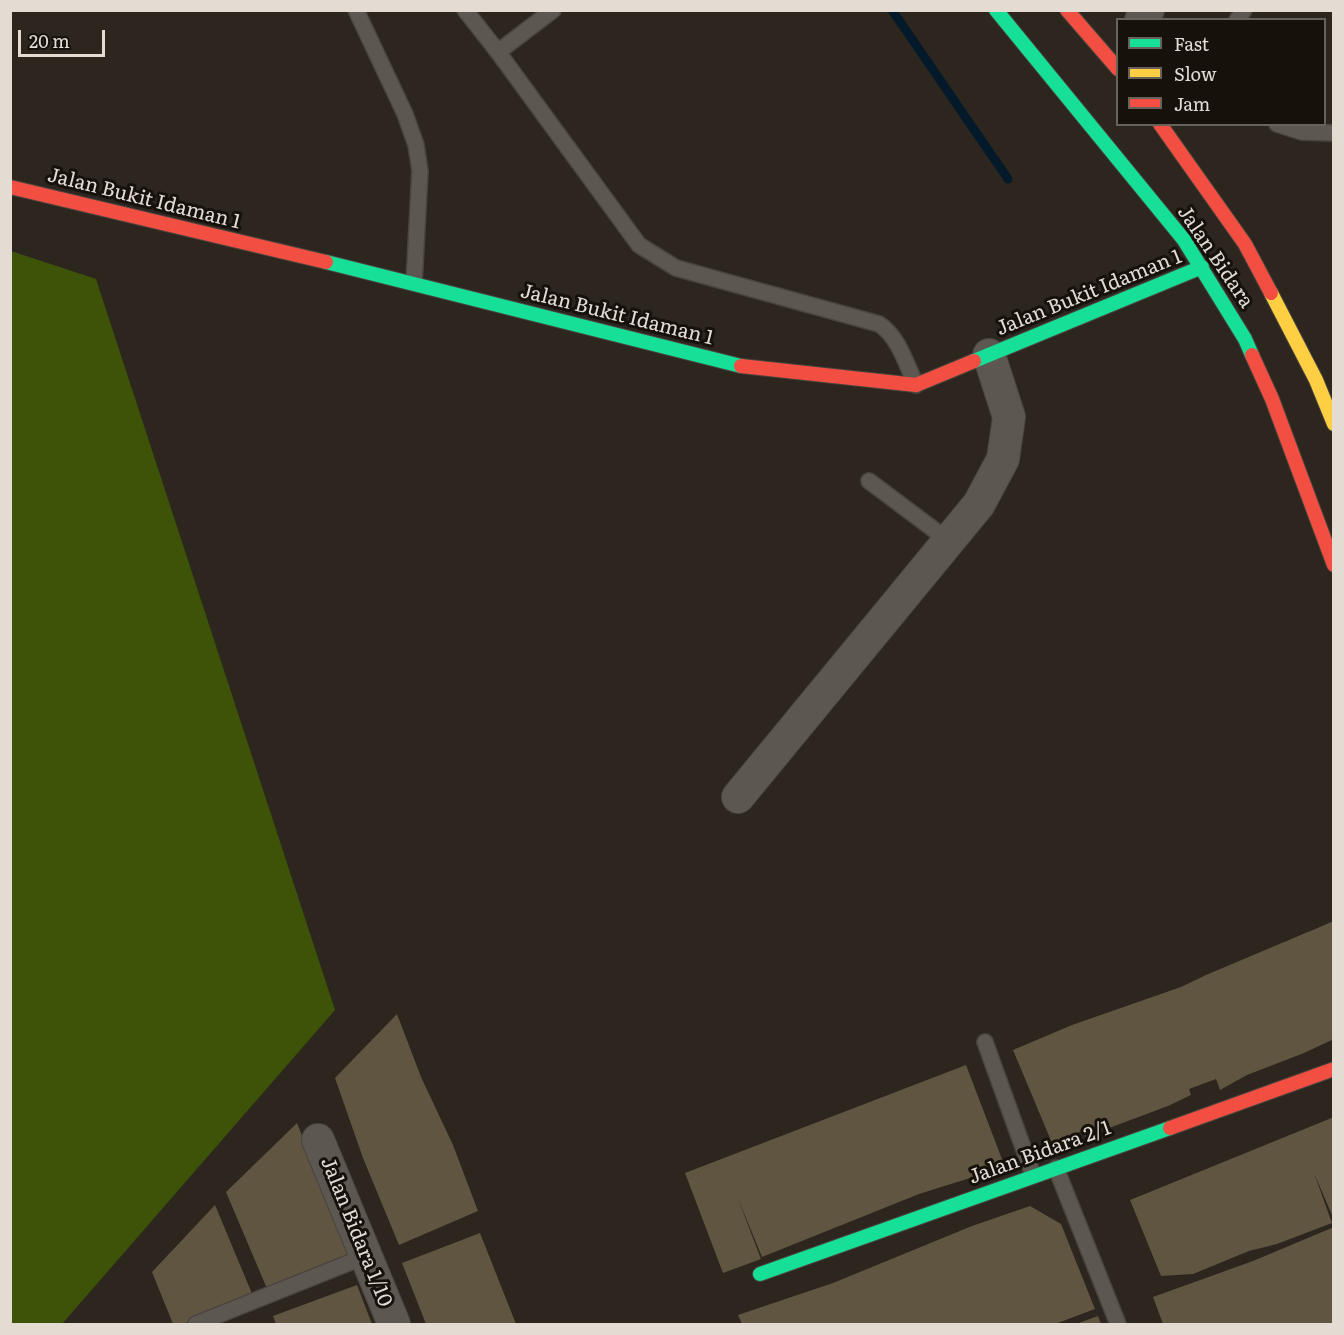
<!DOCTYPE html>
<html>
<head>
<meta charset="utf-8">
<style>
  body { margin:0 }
  #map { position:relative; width:1344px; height:1335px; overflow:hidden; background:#2c261f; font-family:Literata,serif }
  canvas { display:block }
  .frame { position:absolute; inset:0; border:12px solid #e4dcd3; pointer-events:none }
  .legend { position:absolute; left:1116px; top:18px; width:210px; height:108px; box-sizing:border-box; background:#16110b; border:2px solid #68625b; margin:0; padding:8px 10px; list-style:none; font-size:18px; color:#e4dcd3 }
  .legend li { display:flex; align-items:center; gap:12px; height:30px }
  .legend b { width:30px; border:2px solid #68625b }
  .scale { position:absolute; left:18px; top:30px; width:87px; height:27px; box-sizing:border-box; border:3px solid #e4dcd3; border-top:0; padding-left:8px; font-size:18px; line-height:21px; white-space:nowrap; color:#e4dcd3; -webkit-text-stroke:4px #16110b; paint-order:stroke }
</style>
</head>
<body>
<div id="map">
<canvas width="1344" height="1335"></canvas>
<div class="frame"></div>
<ul class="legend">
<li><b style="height:8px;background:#16e098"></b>Fast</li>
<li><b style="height:8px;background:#ffcf43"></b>Slow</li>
<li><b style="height:8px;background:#f24e42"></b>Jam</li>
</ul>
<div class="scale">20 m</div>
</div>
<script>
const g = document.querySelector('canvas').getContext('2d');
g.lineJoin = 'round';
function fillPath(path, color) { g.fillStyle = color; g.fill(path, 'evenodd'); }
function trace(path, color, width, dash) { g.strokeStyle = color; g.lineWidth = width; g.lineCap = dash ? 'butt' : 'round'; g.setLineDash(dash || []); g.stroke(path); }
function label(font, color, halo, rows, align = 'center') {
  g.font = font + ' Literata,serif'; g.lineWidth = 6; g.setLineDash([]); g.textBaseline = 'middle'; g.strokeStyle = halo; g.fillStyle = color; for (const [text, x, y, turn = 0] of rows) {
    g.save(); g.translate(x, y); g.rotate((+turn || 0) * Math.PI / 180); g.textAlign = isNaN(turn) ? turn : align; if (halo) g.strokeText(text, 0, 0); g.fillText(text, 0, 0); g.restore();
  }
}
const green = new Path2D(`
  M11,251L96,279L335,1010L62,1324H10Z`);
const stream = new Path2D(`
  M892,10L1008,179`);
const building = new Path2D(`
  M1334,921V1039L1304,1053L1247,1075L1220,1090L1216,1079L1189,1089L1191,1095L1168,1106L1085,1137L1084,1130L1052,1143L1013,1050L1072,1025L1181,987L1206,975Z
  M397,1014L421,1077L453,1145L478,1211L399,1245L363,1158L335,1078Z
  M966,1065L1005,1167L919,1194L762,1257L737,1196L761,1259L723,1273L685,1173Z
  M1334,1117V1215H1332L1314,1173L1332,1223L1277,1244L1249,1251L1193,1274L1161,1276L1130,1200Z
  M297,1123L350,1256L268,1291L226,1192Z
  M215,1205L253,1296L183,1324H173L152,1272Z
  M1030,1206L1061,1224L1095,1309L1055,1324H742L738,1315L833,1283L972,1226Z
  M1334,1227V1324H1163L1153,1297L1253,1261Z
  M480,1233L516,1324H426L402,1263Z
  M357,1285L372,1324H276L273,1316Z
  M1098,1316L1101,1324H1076Z`);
const lane = new Path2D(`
  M356,10L405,114L416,145L420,171L414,283
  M465,10L498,52L639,245L676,268L879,324C899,337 906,364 916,385
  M1237,20L1244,10
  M498,52L553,10
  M1277,124L1302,132L1334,133
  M869,481L949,541
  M985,1042L1033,1175
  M1056,1168L1118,1324
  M196,1324L366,1256`);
const street = new Path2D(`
  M1141,20L1148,10
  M738,797L979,504L1003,459L1009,417L989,355
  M318,1140L394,1324`);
const fast = new Path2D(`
  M996,10L1184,240L1245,339L1252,355
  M326,262L741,366
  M974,361L1202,267
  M760,1274L1170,1128`);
const slow = new Path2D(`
  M1271,293L1316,380L1334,424`);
const jam = new Path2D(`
  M1067,10L1118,69
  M1160,124L1245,244L1271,293
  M10,187L326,262
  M1252,355L1272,399L1334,565
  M741,366L916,385L974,361
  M1170,1128L1334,1069`);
const streetNames = [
  ["Jalan Bukit Idaman 1",144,199,14],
  ["Jalan Bidara",1215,257,56],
  ["Jalan Bukit Idaman 1",1089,293,-22],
  ["Jalan Bukit Idaman 1",617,315,14],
  ["Jalan Bidara 2/1",1040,1153,-20],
  ["Jalan Bidara 1/10",356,1232,68]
];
fillPath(green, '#3d5408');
trace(stream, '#041a2a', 9);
fillPath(building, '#605540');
trace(lane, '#4a443e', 18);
trace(street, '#4a443e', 34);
trace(fast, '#4a443e', 16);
trace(slow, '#4a443e', 16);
trace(jam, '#4a443e', 16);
trace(lane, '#5c5751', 15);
trace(street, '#5c5751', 32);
trace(fast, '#16e098', 14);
trace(slow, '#ffcf43', 14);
trace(jam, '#f24e42', 14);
label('20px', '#e4dcd3', '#16110b', streetNames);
</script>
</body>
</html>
